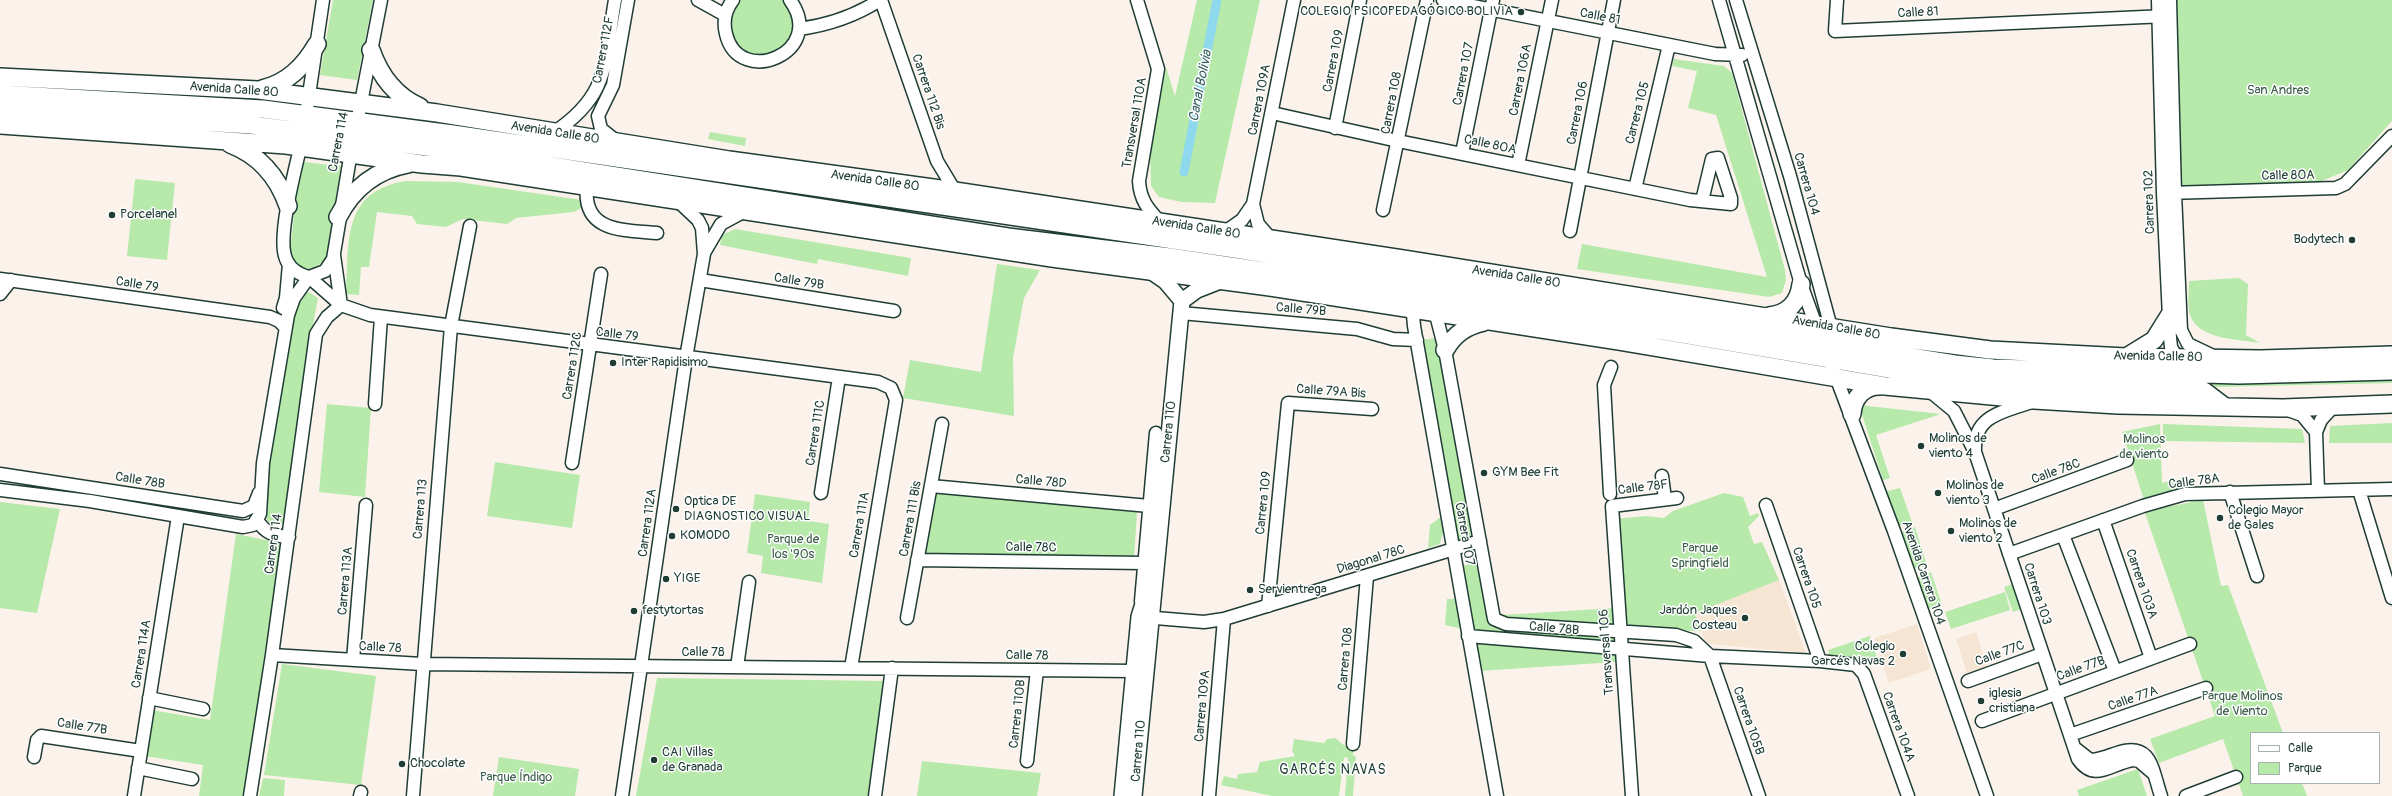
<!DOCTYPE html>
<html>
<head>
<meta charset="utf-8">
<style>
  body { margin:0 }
  #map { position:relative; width:2392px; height:796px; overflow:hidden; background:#fbf3eb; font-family:Pangolin,sans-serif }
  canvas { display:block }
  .legend { position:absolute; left:2250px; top:732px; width:130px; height:52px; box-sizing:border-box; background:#fff; border:1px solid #a5b1ae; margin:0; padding:5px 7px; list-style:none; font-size:12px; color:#1f3d34 }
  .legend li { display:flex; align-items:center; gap:8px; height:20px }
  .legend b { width:20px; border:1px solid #a5b1ae }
</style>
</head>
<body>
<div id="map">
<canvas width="2392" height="796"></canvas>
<ul class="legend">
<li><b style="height:5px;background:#fff"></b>Calle</li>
<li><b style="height:11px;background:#b7e9aa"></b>Parque</li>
</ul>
</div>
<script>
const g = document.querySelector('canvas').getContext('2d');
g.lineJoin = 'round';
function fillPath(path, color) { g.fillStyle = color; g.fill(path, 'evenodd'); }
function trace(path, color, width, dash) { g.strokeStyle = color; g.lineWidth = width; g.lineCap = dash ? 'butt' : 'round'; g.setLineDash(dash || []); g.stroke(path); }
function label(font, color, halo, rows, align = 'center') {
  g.font = font + ' Pangolin,sans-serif'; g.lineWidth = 3; g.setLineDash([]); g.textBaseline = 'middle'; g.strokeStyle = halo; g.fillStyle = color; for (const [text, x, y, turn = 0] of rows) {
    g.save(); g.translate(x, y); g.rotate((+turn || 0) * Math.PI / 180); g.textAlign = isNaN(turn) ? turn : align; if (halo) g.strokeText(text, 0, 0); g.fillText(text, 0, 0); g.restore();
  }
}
const built = new Path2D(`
  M1779,580L1806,653L1709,644L1705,640L1695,613Z
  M1917,624L1931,669L1889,683L1874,638Z
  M1976,632L1988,670L1968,677L1956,639Z`);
const green = new Path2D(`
  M333,0H373L357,80L320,75Z
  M741,0H783C798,17 797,43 775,54C773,55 768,55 766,55C749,56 733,49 730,30C728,18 733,8 741,0Z
  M1197,0H1260L1215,203L1181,202L1159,197L1151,186L1150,154L1166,67L1175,96Z
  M2175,0H2392V121L2348,170L2322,181L2182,186Z
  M1674,59L1724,66L1732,73L1785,270L1786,280L1782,293L1769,297L1577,269L1582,244L1767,277L1716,115L1688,108L1697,71L1672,66Z
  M710,132L746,138L745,146L708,139Z
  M304,162L341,166L326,258C312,274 296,275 290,251L296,198Z
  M135,179L175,183L167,260L127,256Z
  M406,181L458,182L582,200L581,208L574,212L516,218L507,224L463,219L446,227L417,224L412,216L377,212L369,267H361L359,295L346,294C349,243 341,191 406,181Z
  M735,229L911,258L908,276L818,259L817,264L720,245L722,235Z
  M997,264L1040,270L1024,298L1013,358L1014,416L903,398L910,360L981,372Z
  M2239,278L2248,284L2246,335L2260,343C2239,339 2198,340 2190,315C2187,305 2189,292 2189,281Z
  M307,291L318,298L304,372L289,484L288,515L284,524L271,525L267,520V512L269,456L276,425L288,339L298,305Z
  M1438,338L1473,537L1457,542L1420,340Z
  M2392,377V383L2215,387L2208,380Z
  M327,404L371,408L365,497L319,492Z
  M1859,405L1941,414L1876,435L1890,478L1883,480Z
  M2392,423V443H2329L2330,426Z
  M2160,424L2162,483L2181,478L2184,489L2144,500L2122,432Z
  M2163,424L2302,429L2305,443L2163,441Z
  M495,462L580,475L572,528L487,516Z
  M1900,488L1912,522L1895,527L1883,492Z
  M941,489L1137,512L1134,559L929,556L924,553L935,491Z
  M1724,493L1743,497L1750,516L1758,513L1759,516L1748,527L1754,544L1762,542L1779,580L1695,613L1701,631L1626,629L1614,519L1646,516L1664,518L1673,511Z
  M755,494L810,502L808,521L829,524L822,583L761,573L763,556L747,553Z
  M2203,500L2221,586L2228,585L2283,733H2251V783H2302L2307,796H2243L2223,739L2159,763L2150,739L2215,716L2145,513L2171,506Z
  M0,502L60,509L37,613L0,608Z
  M1442,516L1445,533L1442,535L1440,544L1428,548L1430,525Z
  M1915,527L1927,565L1911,570L1899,533Z
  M236,534L281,543L244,796H199L203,765L145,756L152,710L210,720Z
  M1479,562L1493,626L1615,635L1616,643L1472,633L1461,566Z
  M1931,572L1942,605L1927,610L1916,578Z
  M2013,584L2022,609L2013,612L2004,587Z
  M2005,592L2010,610L1951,629L1945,612Z
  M1447,599H1456L1462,626L1459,628L1445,625Z
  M1615,608V626L1503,620V615Z
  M1870,636L1877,658L1831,660L1828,650Z
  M1477,644L1615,652V662L1480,671Z
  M282,664L376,676L361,785L264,775Z
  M657,678L887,681L871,796H636Z
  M1335,738L1345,746L1354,747L1353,755L1356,757L1353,796H1345L1348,758L1344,757L1339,796H1272L1221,785L1224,776L1237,779L1238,774L1257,772L1260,762L1295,756L1292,751L1294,739L1324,743L1327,739Z
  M499,757L579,769L575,796H493Z
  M922,761L1041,773L1037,796H917Z
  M2138,769L2147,796H2079L2077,790Z
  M263,778L285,780L284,796H259Z`);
const canal = new Path2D(`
  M1184,172L1217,0`);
const minor = new Path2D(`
  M698,0L725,15
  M733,0C725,10 723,22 726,34C739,89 828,52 790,0
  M881,0L937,161L955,191
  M1137,0L1158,69L1139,181C1140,200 1148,209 1160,222
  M1443,0L1715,54L1742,55
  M1719,0L1801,284L1818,331
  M1736,0L1790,176L1833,335
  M1837,0L1835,31L2166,16
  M2158,0L2163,193L2170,338L2171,347L2179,362
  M2170,0L2175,193L2181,330L2188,344L2211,355
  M799,29C829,25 855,16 880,0
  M1272,113L1398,141L1690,200L1731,204V198L1718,158L1712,159L1702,201
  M305,122L323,0
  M356,128L381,0
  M1335,128L1360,0
  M553,133C611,95 604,62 615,0
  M302,140C296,166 278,233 285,256C288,268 298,274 309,277L325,271L333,259L352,146
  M615,140L601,129L598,116L613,85L628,0
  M1462,153L1493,0
  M1518,165L1552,0
  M587,186C582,232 622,230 657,233
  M1635,189L1669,45
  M2168,193L2336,188L2345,184L2392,136
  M1253,204L1258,224L1271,239
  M1383,210L1427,0
  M1570,231L1614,0
  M1225,232L1242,220L1253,204L1294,0
  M704,253L721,224L745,211
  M334,255L341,305
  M309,277L341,305L370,315L878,382L891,388L896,400L851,668
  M0,279L270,317L279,321L285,327
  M700,280L894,311
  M0,294L11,280
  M1412,303L1414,326L1497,796
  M1434,307L1445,350L1494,619L1506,624L1676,635L1694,641L1710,656L1759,796
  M283,308L286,298L289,264
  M1181,313L1357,329L1393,339L1417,340
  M1827,353L1894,531L1987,796
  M1931,392L1954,411L1975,452L2078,759C2095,784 2112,762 2134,760L2139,761L2153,773
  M375,404L381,317
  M2288,410L2302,415L2316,432
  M1975,451C1973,415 2004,412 2031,402
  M572,463L601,274
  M0,474L243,511L254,506L259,493
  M1662,476L1665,499
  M931,486L1149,506
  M0,490L90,501L243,527L253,525L260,514L263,463L288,315L294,298L309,277
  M2359,490L2392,598
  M2318,491L2316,432L2321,420L2333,407
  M2230,492L2257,576
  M821,493L839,377
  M1610,494L1604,385L1611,367
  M1766,505L1820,661
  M1994,509L2127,460
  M257,520C265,533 274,536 289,537
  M2103,520L2151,658
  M2063,535L2115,671
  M2009,554L2143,506L2185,494L2392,489
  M917,560L1144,563
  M1141,601L1156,433
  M1268,606L1288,403L1372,409
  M1143,617L1204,622L1224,619L1480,541
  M907,618L942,424
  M1468,636L1710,656L1820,661L1856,665L1864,674L1908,796
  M272,655L422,664L1134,671
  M353,660L366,505
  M737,667L749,582
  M1968,681L2042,654
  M149,698L203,709
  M1982,721L2190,644
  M2070,735L2206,688
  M1353,744L1367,576
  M2076,749L2090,760C2099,760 2108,756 2117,753C2152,741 2152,770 2161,796
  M34,757L37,740L41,736L141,751
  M1027,761L1037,670
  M138,768L192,779
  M134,796L178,516
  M250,796L272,655L316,334L327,317L341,305
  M360,796L361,792
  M413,796L451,326L470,226
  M622,796L686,358L704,254L702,228L698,220L678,201
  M875,796L892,668
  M1209,796L1224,619
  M1632,796L1612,506L1677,498
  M2186,796L2236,777`);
const major = new Path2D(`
  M1182,301L1197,290L1220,281
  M1122,796L1139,617L1147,591
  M1134,796L1182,301L1165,281L1152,272`);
const highway = new Path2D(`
  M371,50C380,76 395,96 420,107
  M0,77L258,90L437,113L729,160L955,191L1403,259L1891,337L1990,350L2126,357L2261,359L2392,355
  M262,89C288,83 304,66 317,44
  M0,94L263,109L453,134L1235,249L1955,364L1993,368L2239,375L2392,371
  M0,110L251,125L443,149L1008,237L1170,257L1664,331L1937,377L2059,386L2204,391L2225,407
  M0,125L286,145L422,164L461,167L1052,258L1270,287L1619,341L1885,386L2034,400L2118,405L2283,408L2392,404
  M230,144C259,155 278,177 288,206
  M338,217C353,188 376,170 408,164
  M1769,316C1788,314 1799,302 1801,284
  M1445,350C1454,334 1466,326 1484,322
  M2128,356L2154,340L2169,316
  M1852,414C1853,398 1864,385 1881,386`);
const markers = [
  [1521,12,4,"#1f3d34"],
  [112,215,4,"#1f3d34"],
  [2352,240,4,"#1f3d34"],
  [613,363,4,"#1f3d34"],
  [1921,446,4,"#1f3d34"],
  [1484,473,4,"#1f3d34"],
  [1938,493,4,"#1f3d34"],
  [676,509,4,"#1f3d34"],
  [2220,518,4,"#1f3d34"],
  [1951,531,4,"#1f3d34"],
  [672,536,4,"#1f3d34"],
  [666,579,4,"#1f3d34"],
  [1250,590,4,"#1f3d34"],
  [634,611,4,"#1f3d34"],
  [1745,618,4,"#1f3d34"],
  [1903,654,4,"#1f3d34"],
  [1981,701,4,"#1f3d34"],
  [654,760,4,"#1f3d34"],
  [402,764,4,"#1f3d34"]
];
const poiNames = [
  ["COLEGIO PSICOPEDAGÓGICO BOLIVIA",1513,12,"right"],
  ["Porcelanel",120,215],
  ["Bodytech",2344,240,"right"],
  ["Inter Rapidisimo",621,363],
  ["Molinos de",1929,439],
  ["viento 4",1929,454],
  ["GYM Bee Fit",1492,473],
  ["Molinos de",1946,486],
  ["viento 3",1946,501],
  ["Optica DE",684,502],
  ["DIAGNOSTICO VISUAL",684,517],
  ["Colegio Mayor",2228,511],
  ["de Gales",2228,526],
  ["Molinos de",1959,524],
  ["viento 2",1959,539],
  ["KOMODO",680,536],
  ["YIGE",674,579],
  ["Servientrega",1258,590],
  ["festytortas",642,611],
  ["Jardón Jaques",1737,611,"right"],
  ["Costeau",1737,626,"right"],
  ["Colegio",1895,647,"right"],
  ["Garcés Navas 2",1895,662,"right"],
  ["iglesia",1989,694],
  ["cristiana",1989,709],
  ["CAI Villas",662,753],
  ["de Granada",662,768],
  ["Chocolate",410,764]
];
const streetNames = [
  ["Calle 81",1918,13,-3],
  ["Calle 81",1600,17,11],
  ["Carrera 112F",604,50,-79],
  ["Carrera 109",1334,61,-79],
  ["Carrera 107",1464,74,-79],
  ["Carrera 106A",1521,80,-79],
  ["Avenida Calle 80",234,90,4],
  ["Carrera 112 Bis",928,92,71],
  ["Carrera 109A",1260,100,-79],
  ["Carrera 108",1392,103,-79],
  ["Carrera 106",1578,113,-79],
  ["Carrera 105",1638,113,-76],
  ["Transversal 110A",1135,123,-80],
  ["Avenida Calle 80",555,133,9],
  ["Carrera 114",339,142,-79],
  ["Calle 80A",1490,145,12],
  ["Calle 80A",2288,176,-1],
  ["Avenida Calle 80",875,181,8],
  ["Carrera 104",1806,184,74],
  ["Carrera 102",2150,202,-92],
  ["Avenida Calle 80",1196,228,9],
  ["Avenida Calle 80",1516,277,9],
  ["Calle 79B",799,282,9],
  ["Calle 79",137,285,9],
  ["Calle 79B",1301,310,5],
  ["Avenida Calle 80",1836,328,10],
  ["Calle 79",617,335,7],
  ["Avenida Calle 80",2158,357,1],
  ["Carrera 112C",573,366,-81],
  ["Calle 79A Bis",1331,392,4],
  ["Carrera 110",1169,432,-84],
  ["Carrera 111C",816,433,-81],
  ["Calle 78C",2056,472,-20],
  ["Calle 78B",140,481,9],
  ["Calle 78D",1041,482,5],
  ["Calle 78A",2194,482,-7],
  ["Calle 78F",1643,488,-7],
  ["Carrera 109",1264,503,-84],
  ["Carrera 113",421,509,-85],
  ["Carrera 111 Bis",911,519,-80],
  ["Carrera 112A",648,523,-82],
  ["Carrera 111A",860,525,-80],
  ["Carrera 107",1464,534,80],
  ["Carrera 114",274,544,-82],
  ["Calle 78C",1031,548,1],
  ["Diagonal 78C",1371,560,-17],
  ["Avenida Carrera 104",1923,573,71],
  ["Carrera 105",1806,578,71],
  ["Carrera 113A",346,581,-85],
  ["Carrera 103A",2141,584,71],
  ["Carrera 103",2037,594,72],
  ["Calle 78B",1554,629,5],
  ["Calle 78",380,648,3],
  ["Transversal 106",1607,652,-94],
  ["Calle 78",703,653],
  ["Carrera 114A",142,654,-81],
  ["Calle 77C",2000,654,-20],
  ["Calle 78",1027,656,1],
  ["Carrera 108",1346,659,-85],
  ["Calle 77B",2081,669,-20],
  ["Calle 77A",2133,699,-19],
  ["Carrera 109A",1203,706,-85],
  ["Carrera 110B",1018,714,-84],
  ["Carrera 105B",1748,721,71],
  ["Calle 77B",82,727,9],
  ["Carrera 104A",1898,727,70],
  ["Carrera 110",1139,751,-85]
];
const parkNames = [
  ["San Andres",2278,91],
  ["Molinos",2144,440],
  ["de viento",2144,455],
  ["Parque de",793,540],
  ["los '90s",793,555],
  ["Parque",1700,549],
  ["Springfield",1700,564],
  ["Parque Molinos",2242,697],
  ["de Viento",2242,712],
  ["Parque Índigo",516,778]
];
const waterNames = [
  ["Canal Bolivia",1201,86,-79]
];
const neighbourhoodNames = [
  ["GARCÉS NAVAS",1333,770]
];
fillPath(built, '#f7e5d4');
fillPath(green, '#b7e9aa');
trace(canal, '#8fd9ef', 9);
trace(minor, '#1f3d34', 15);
trace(major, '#1f3d34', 18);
trace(highway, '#1f3d34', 20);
trace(minor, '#fff', 12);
trace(major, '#fff', 15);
trace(highway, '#fff', 17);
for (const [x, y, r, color] of markers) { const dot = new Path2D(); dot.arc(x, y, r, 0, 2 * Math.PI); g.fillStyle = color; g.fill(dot); trace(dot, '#fff', 1.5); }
label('13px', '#1f3d34', '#fff', poiNames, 'left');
label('13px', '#1f3d34', '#fff', streetNames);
label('13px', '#3d5f4c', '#fff', parkNames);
label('italic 14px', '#3b6463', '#fff', waterNames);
g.letterSpacing = '1px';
label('14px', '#1f3d34', '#fff', neighbourhoodNames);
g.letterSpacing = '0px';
</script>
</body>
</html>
